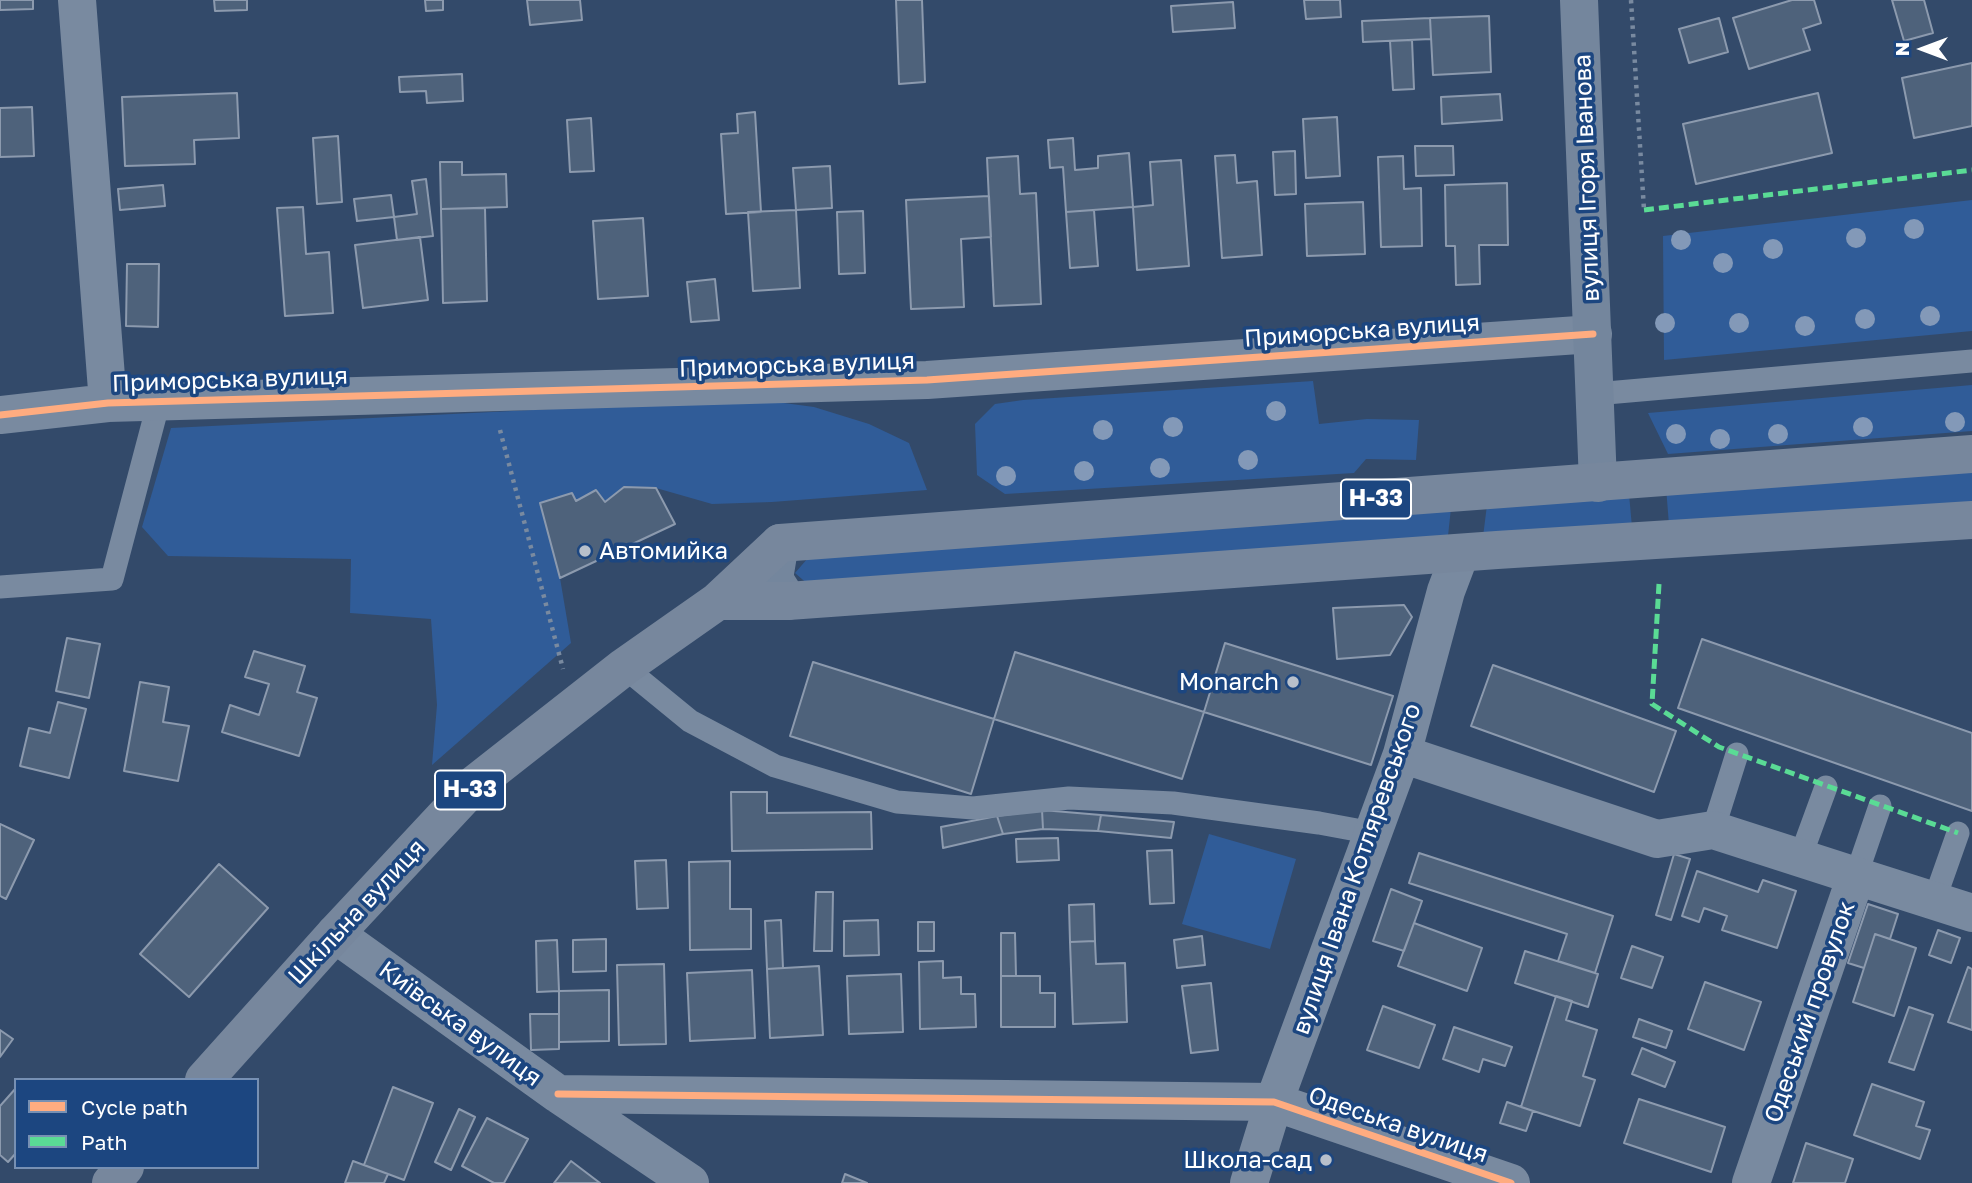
<!DOCTYPE html>
<html>
<head>
<meta charset="utf-8">
<style>
  body { margin:0 }
  #map { position:relative; width:1972px; height:1183px; overflow:hidden; background:#334a6a; font-family:"Golos Text",sans-serif }
  canvas { display:block }
  .legend { position:absolute; left:14px; top:1078px; width:245px; height:91px; box-sizing:border-box; background:#1c4680; border:2px solid #7790b3; margin:0; padding:9px 12px; list-style:none; font-size:21px; color:#fff }
  .legend li { display:flex; align-items:center; gap:14px; height:35px }
  .legend b { width:35px; border:2px solid #7790b3 }
  .north { position:absolute; left:1888px; top:14px; width:70px; height:70px; -webkit-text-stroke:5px #1c4680; paint-order:stroke; rotate:270deg; font-size:19px; font-weight:700; line-height:28px; text-align:center; color:#fff }
  .north::after { content:''; display:block; margin:auto; width:24px; height:32px; background:#fff; clip-path:polygon(50% 0,100% 100%,50% 72%,0 100%) }
</style>
</head>
<body>
<div id="map">
<canvas width="1972" height="1183"></canvas>
<ul class="legend">
<li><b style="height:9px;background:#ffac80"></b>Cycle path</li>
<li><b style="height:9px;background:#5adb95"></b>Path</li>
</ul>
<div class="north">N</div>
</div>
<script>
const g = document.querySelector('canvas').getContext('2d');
g.lineJoin = 'round';
function fillPath(path, color) { g.fillStyle = color; g.fill(path, 'evenodd'); }
function trace(path, color, width, dash) { g.strokeStyle = color; g.lineWidth = width; g.lineCap = dash ? 'butt' : 'round'; g.setLineDash(dash || []); g.stroke(path); }
function label(font, color, halo, rows, align = 'center') {
  g.font = font + ' "Golos Text",sans-serif'; g.lineWidth = 7; g.setLineDash([]); g.textBaseline = 'middle'; g.strokeStyle = halo; g.fillStyle = color; for (const [text, x, y, turn = 0] of rows) {
    g.save(); g.translate(x, y); g.rotate((+turn || 0) * Math.PI / 180); g.textAlign = isNaN(turn) ? turn : align; if (halo) g.strokeText(text, 0, 0); g.fillText(text, 0, 0); g.restore();
  }
}
const green = new Path2D(`
  M1972,200V331L1664,360L1663,236Z
  M1313,381L1319,424L1367,419L1419,420L1416,460L1366,459L1354,473L1005,494L977,475L975,424L995,404L1023,400Z
  M1972,385V431L1668,454L1648,413Z
  M754,399L814,407L869,424L909,443L927,490L772,502L712,504L656,488L624,487L605,502L596,490L576,501L572,493L540,503L560,578L571,643L432,765L437,705L431,619L350,613L351,559L168,556L142,527L171,428Z
  M1972,467V505L1669,525L1666,487Z
  M1629,494L1632,527L1483,537L1487,505Z
  M1451,508L1448,536L810,586L795,573L808,558Z
  M1209,834L1296,859L1270,949L1182,924Z`);
const building = new Path2D(`
  M0,0H33V9L0,10Z
  M214,0H247V10L215,11Z
  M425,0H443V10L426,11Z
  M527,0H580L582,20L530,25Z
  M896,0H922L925,82L899,84Z
  M1304,0H1340L1341,17L1306,19Z
  M1792,0H1814L1821,23L1803,29L1810,50L1749,69L1733,18Z
  M1892,0H1924L1933,33L1904,41Z
  M1233,2L1235,28L1173,32L1171,6Z
  M1489,16L1491,72L1433,75L1430,18Z
  M1430,18L1431,39L1363,42L1362,21Z
  M1719,18L1728,52L1689,63L1679,29Z
  M1412,40L1414,89L1393,90L1390,41Z
  M1972,63V126L1914,138L1902,78Z
  M462,74L463,101L427,103L426,91L400,92L399,77Z
  M237,93L239,138L194,140L195,164L125,166L122,97Z
  M1818,93L1832,153L1696,184L1683,124Z
  M1500,94L1502,120L1442,124L1441,97Z
  M32,107L34,156L0,157V108Z
  M755,112L761,212L726,214L721,134L738,133L737,114Z
  M1337,117L1340,176L1306,178L1303,119Z
  M591,118L594,171L570,172L567,120Z
  M338,136L342,202L317,204L313,138Z
  M1073,138L1075,170L1098,168V156L1129,153L1133,207L1066,212L1063,167L1050,168L1048,140Z
  M1415,146H1453L1454,175L1416,176Z
  M1295,151L1296,194L1275,195L1273,152Z
  M1235,155L1237,183L1257,181L1262,255L1222,258L1215,156Z
  M1018,156L1020,194L1036,193L1041,304L994,306L987,158Z
  M1403,156L1404,189L1421,188L1422,246L1381,247L1378,157Z
  M1181,160L1189,266L1137,270L1133,207L1153,205L1150,162Z
  M440,162H462V175L506,174L507,207L441,209Z
  M830,166L832,208L796,210L793,168Z
  M426,179L433,236L397,240L394,217L417,214L412,181Z
  M1507,183L1508,245H1479L1480,284L1456,285L1455,246H1446L1445,185Z
  M163,185L165,206L120,210L118,189Z
  M391,195L394,217L357,221L354,199Z
  M989,196L991,237L961,239L964,307L911,309L906,200Z
  M1363,202L1365,254L1307,256L1305,204Z
  M303,207L306,254L329,252L333,313L285,316L277,208Z
  M485,208L487,301L443,303L441,209Z
  M796,210L800,288L753,291L748,212Z
  M1094,210L1098,266L1070,268L1066,212Z
  M863,211L865,273L839,274L837,212Z
  M643,218L648,296L598,299L593,221Z
  M420,237L428,300L363,308L355,245Z
  M127,264H159L158,327L126,326Z
  M715,279L719,320L691,322L687,282Z
  M624,487L656,488L675,524L560,578L540,503L572,493L576,501L596,490L605,502Z
  M1404,605L1412,617L1390,655L1337,659L1333,608Z
  M67,638L100,644L89,698L56,691Z
  M1702,639L1972,733V811L1678,708Z
  M1225,643L1393,696L1371,765L1204,712Z
  M254,651L305,666L297,692L317,698L299,756L222,732L230,705L259,715L269,684L245,677Z
  M1015,652L1204,712L1182,779L994,719Z
  M813,662L994,719L971,794L790,736Z
  M1493,665L1676,731L1654,792L1471,726Z
  M140,682L169,687L163,722L189,726L178,781L124,771Z
  M58,702L86,709L69,778L20,766L29,728L50,733Z
  M731,792H767V813L871,812L872,849L732,851Z
  M1042,810L1043,829L1003,834L997,816Z
  M1042,810L1101,815L1098,831L1043,829Z
  M1101,815L1174,822L1171,838L1098,831Z
  M997,816L1003,834L943,848L941,827Z
  M0,824L34,840L6,899L0,896Z
  M1058,838L1059,860L1017,862L1016,839Z
  M1172,850L1174,903L1150,904L1147,851Z
  M1419,853L1613,916L1595,973L1558,961L1567,934L1409,883Z
  M1674,854L1690,859L1671,920L1656,915Z
  M666,860L668,908L637,909L635,861Z
  M730,861V909H751V949L690,950L689,862Z
  M219,864L268,908L189,997L140,954Z
  M1697,871L1758,892L1763,880L1796,891L1777,948L1722,930L1727,916L1704,908L1699,922L1682,916Z
  M1391,889L1422,901L1404,951L1373,941Z
  M816,892H833L832,951H814Z
  M1094,904L1095,941L1070,942L1069,905Z
  M1868,904L1898,914L1890,939L1875,934L1864,968L1848,963Z
  M781,920L783,968L767,969L765,921Z
  M878,920L879,955L844,956V921Z
  M918,922H934V951H918Z
  M1414,923L1482,948L1467,991L1398,966Z
  M1938,930L1960,938L1951,963L1929,955Z
  M1001,933H1015L1016,976H1001Z
  M1875,934L1916,948L1894,1016L1853,1002Z
  M1202,936L1205,965L1177,968L1174,940Z
  M606,939V971L573,972V940Z
  M557,940L559,991L537,992L536,941Z
  M1095,941L1096,964L1125,963L1127,1022L1073,1024L1070,942Z
  M1632,946L1663,957L1652,988L1621,978Z
  M1525,951L1598,974L1588,1007L1515,983Z
  M943,961V978L961,977V994H975L976,1027L920,1029L919,962Z
  M664,964L666,1044L619,1045L617,965Z
  M819,966L823,1035L770,1038L767,969Z
  M1968,967L1972,969V1030L1948,1022Z
  M752,970L755,1038L690,1041L687,973Z
  M901,974L903,1032L849,1034L847,976Z
  M1001,976H1040V993H1055V1027H1001Z
  M1705,982L1761,1002L1744,1050L1688,1029Z
  M1211,983L1218,1050L1191,1053L1182,986Z
  M609,990V1041L559,1042V991Z
  M1556,996L1572,1001L1566,1020L1597,1030L1583,1076L1595,1080L1580,1126L1521,1107Z
  M1383,1006L1435,1025L1419,1068L1367,1050Z
  M1909,1007L1933,1015L1914,1070L1889,1062Z
  M530,1014H559V1049L531,1050Z
  M1639,1019L1672,1031L1666,1048L1633,1037Z
  M1454,1027L1512,1047L1505,1066L1483,1059L1479,1072L1443,1059Z
  M0,1030L13,1039L0,1057Z
  M1642,1048L1675,1062L1665,1087L1632,1074Z
  M1872,1084L1924,1102L1916,1126L1930,1130L1920,1159L1854,1135Z
  M393,1087L433,1103L404,1180L364,1165Z
  M16,1088V1153L8,1162L0,1155V1106Z
  M1639,1099L1725,1127L1711,1172L1624,1143Z
  M1507,1102L1533,1111L1526,1131L1500,1123Z
  M459,1109L475,1117L451,1170L435,1162Z
  M487,1118L528,1139L504,1183H494L462,1166Z
  M1806,1143L1853,1159L1845,1183H1793Z
  M353,1161L388,1174L384,1183H345Z
  M571,1161L600,1183H554Z
  M845,1174L867,1183H842Z`);
const path = new Path2D(`
  M1631,0L1644,210
  M500,430L563,669`);
const lane = new Path2D(`
  M1595,394L1972,361
  M0,587L112,579L159,401
  M624,667L690,721L775,766L897,802L973,808L1069,798L1173,803L1319,823L1373,833
  M1713,830L1737,754
  M1800,858L1826,787
  M1856,876L1880,806
  M1934,901L1958,833`);
const street = new Path2D(`
  M77,0L108,403
  M0,415L108,403L927,380L1593,334
  M1402,754L1657,839L1713,830L1856,876
  M335,934L558,1094L690,1183
  M558,1094L1274,1102L1511,1183
  M1249,1183L1274,1102L1402,754L1446,591L1460,554
  M1751,1183L1856,876L1972,913`);
const secondary = new Path2D(`
  M1579,0L1598,483
  M780,543L774,579L788,601`);
const primary = new Path2D(`
  M718,601H788L1497,550L1972,520
  M204,1080L335,934L475,784L624,667L718,601L780,543L1972,454
  M111,1183L125,1167`);
const quiet = new Path2D(`
  M1644,210L1972,170
  M1659,584L1652,704L1719,747L1958,833`);
const cycleway = new Path2D(`
  M0,415L108,403L927,380L1593,334
  M558,1094L1274,1102L1511,1183`);
const trees = [
  [1914,229],
  [1856,238],
  [1681,240],
  [1773,249],
  [1723,263],
  [1930,316],
  [1865,319],
  [1665,323],
  [1739,323],
  [1805,326],
  [1276,411],
  [1955,422],
  [1173,427],
  [1863,427],
  [1103,430],
  [1676,434],
  [1778,434],
  [1720,439],
  [1248,460],
  [1160,468],
  [1084,471],
  [1006,476]
];
const markers = [
  [585,551,7,"#b8c0cb"],
  [1293,682,7,"#b8c0cb"],
  [1326,1160,7,"#b8c0cb"]
];
const shields = [
  [1376,499,70],
  [470,790,70]
];
const shieldNames = [
  ["Н-33",1376,499],
  ["Н-33",470,790]
];
const streetNames = [
  ["вулиця Ігоря Іванова",1587,178,-92],
  ["Приморська вулиця",1362,331,-4],
  ["Приморська вулиця",797,365,-2],
  ["Приморська вулиця",230,380,-2],
  ["вулиця Івана Котляревського",1357,869,-71],
  ["Шкільна вулиця",357,912,-47],
  ["Одеський провулок",1810,1012,-71],
  ["Київська вулиця",460,1024,36],
  ["Одеська вулиця",1398,1125,19]
];
const poiNames = [
  ["Автомийка",599,551,"left"],
  ["Monarch",1279,682],
  ["Школа-сад",1312,1160]
];
fillPath(green, '#305c98');
fillPath(building, '#4e627b');
trace(building, '#8c9aae', 2);
trace(path, '#798aa0', 4.5, [3.5, 5]);
trace(lane, '#798aa0', 23);
trace(street, '#798aa0', 38);
trace(secondary, '#74869d', 38);
trace(primary, '#77879d', 38);
trace(quiet, '#5adb95', 5, [10, 5]);
trace(cycleway, '#ffac80', 7);
g.fillStyle = '#8399b8';
for (const [x, y] of trees) { g.beginPath(); g.arc(x, y, 10, 0, 2 * Math.PI); g.fill(); }
for (const [x, y, r, color] of markers) { const dot = new Path2D(); dot.arc(x, y, r, 0, 2 * Math.PI); g.fillStyle = color; g.fill(dot); trace(dot, '#1c4680', 2.5); }
for (const [x, y, w] of shields) { const box = new Path2D(); box.roundRect(x - w / 2, y - 19.5, w, 39, 5); g.fillStyle = '#1c4680'; g.fill(box); trace(box, '#fff', 2); }
label('bold 23px', '#fff', null, shieldNames);
label('24px', '#fff', '#1c4680', streetNames);
label('24px', '#fff', '#1c4680', poiNames, 'right');
</script>
</body>
</html>
